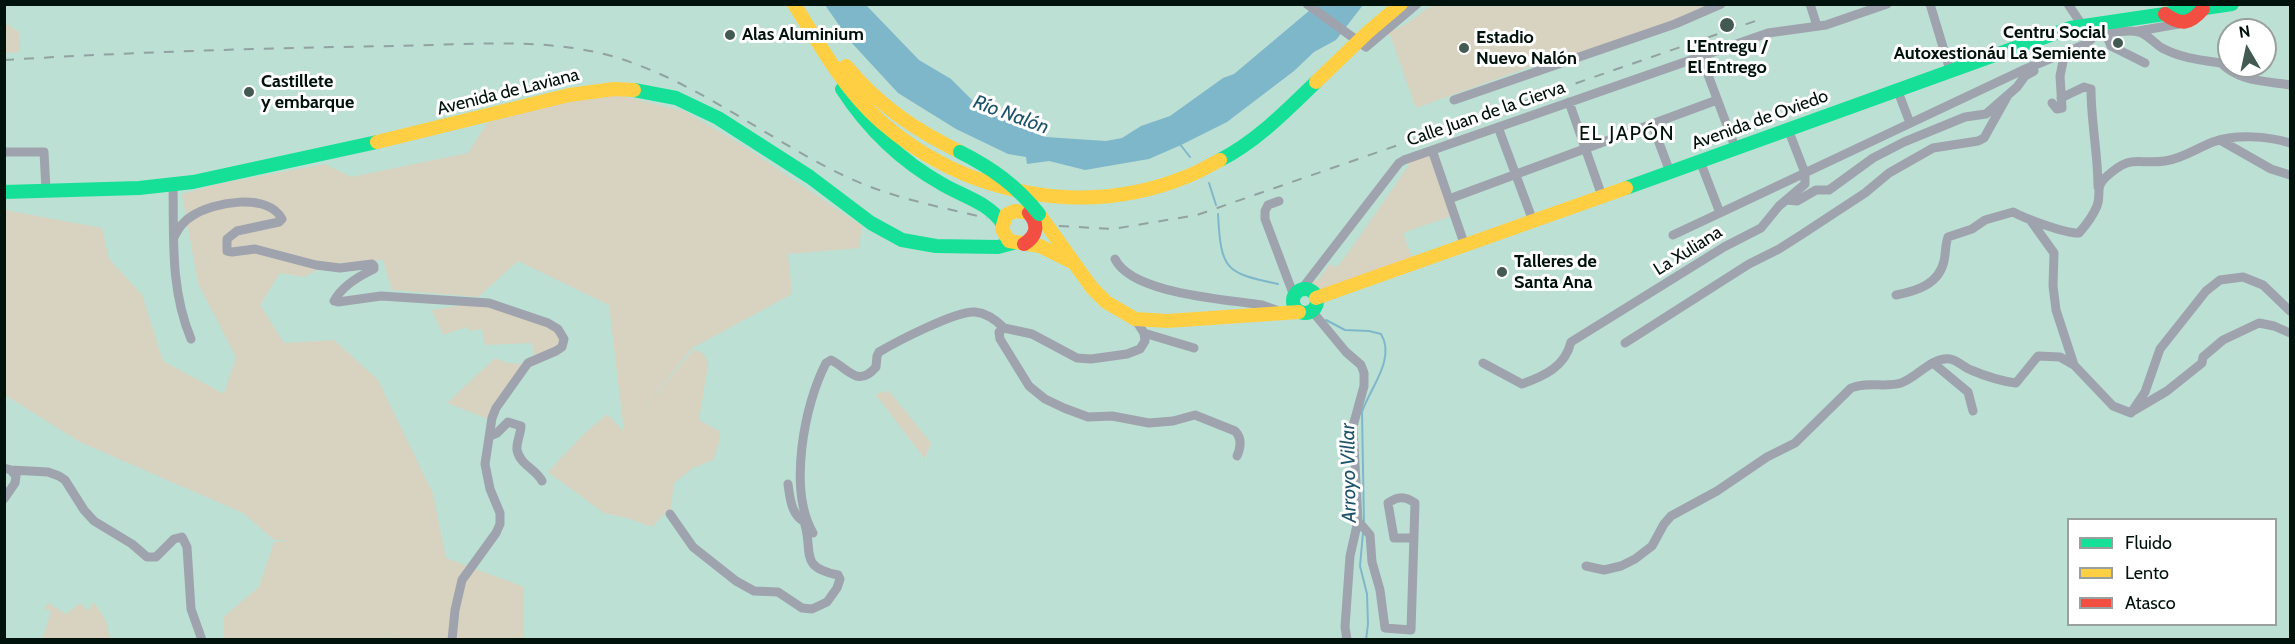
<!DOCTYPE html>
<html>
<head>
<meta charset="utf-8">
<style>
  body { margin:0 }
  #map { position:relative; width:2295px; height:644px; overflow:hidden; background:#bde0d4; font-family:Cabin,sans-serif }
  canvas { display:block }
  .frame { position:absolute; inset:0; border:6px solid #00120c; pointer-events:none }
  .legend { position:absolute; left:2067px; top:518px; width:210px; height:108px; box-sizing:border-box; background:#fff; border:2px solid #99a09e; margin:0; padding:8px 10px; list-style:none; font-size:18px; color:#00120c }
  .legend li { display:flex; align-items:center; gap:12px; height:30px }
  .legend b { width:30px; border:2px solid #99a09e }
  .north { position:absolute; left:2217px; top:18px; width:60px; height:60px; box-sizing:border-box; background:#fff; border:2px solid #99a09e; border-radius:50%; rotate:351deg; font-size:16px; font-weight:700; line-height:24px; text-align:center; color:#00120c }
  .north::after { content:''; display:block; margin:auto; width:21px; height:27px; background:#425a52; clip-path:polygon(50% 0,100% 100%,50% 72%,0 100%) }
</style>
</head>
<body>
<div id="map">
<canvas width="2295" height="644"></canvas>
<div class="frame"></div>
<ul class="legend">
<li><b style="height:8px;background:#16e098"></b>Fluido</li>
<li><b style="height:8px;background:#ffcf43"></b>Lento</li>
<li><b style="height:8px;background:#f24e42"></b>Atasco</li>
</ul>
<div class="north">N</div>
</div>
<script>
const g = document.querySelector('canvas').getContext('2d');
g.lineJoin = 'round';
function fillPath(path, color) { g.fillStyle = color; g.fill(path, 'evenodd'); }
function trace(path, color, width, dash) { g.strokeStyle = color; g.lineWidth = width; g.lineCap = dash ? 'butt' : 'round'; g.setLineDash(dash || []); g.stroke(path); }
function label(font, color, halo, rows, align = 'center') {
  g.font = font + ' Cabin,sans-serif'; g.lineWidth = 6; g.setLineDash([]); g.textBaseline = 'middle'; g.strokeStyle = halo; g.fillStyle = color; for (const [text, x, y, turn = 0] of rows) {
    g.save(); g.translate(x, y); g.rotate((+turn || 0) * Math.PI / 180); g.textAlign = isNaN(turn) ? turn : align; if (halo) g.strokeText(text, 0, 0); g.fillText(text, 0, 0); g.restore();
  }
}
const green = new Path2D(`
  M1433,5H1721L1541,70L1538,64L1416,108L1389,32C1409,25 1416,15 1433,5Z
  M5,23L19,32L20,52L5,53Z
  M610,93L684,111L739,143L862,226L859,248L788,254L792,294L692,348L641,412L694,349L705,355L708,365L699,420L719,431L720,440L713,460L693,468L674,483L671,507L652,527L627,518L604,513L548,472L581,437L607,414L624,432L609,305L518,261L478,297L392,290L383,260L329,264L304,277L280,273L260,305L284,343L334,340L378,380L433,494L446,558L524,587V639H389L384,628L388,639L224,640V617L259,587L274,542L291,540H274L243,513L80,442L5,395L4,210L102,228L109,259L142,295L163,361L224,394L236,357L198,283L182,194L217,184L325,164L351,177L468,153L487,123L545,104Z
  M1432,150L1454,215L1403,233L1414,263L1314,294L1310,291L1311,279L1317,281L1330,264L1337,267L1348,253L1409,165L1404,160Z
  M469,304L486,305L549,326L560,336L559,344L535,358L532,343L485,345L482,329L467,331V327L443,335L432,310Z
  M495,358L507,363L524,364L488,419L447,403Z
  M888,390L931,443L925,459L876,395L882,391L884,394Z
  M94,602L106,621L110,639H40L43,637L51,611L44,609L48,603L66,614L80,603L88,611Z`);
const water = new Path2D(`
  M825,5H866L919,60L951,79L974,102L1013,125L1046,137L1106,141L1122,138L1141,126L1170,116L1223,78L1234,74L1316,5H1363L1336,40L1314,52L1294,71L1227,122L1181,145L1149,159L1085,170L1049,161L1027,164L1026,157L1008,154L956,129L898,93L850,41Z`);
const stream = new Path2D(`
  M1179,143L1190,157
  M1209,183L1216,205
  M1218,214C1221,270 1225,273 1278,284
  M1326,320L1345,330L1369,331L1381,334C1396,359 1370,388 1362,412L1364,524
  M1363,533L1360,566L1367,594L1368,624L1366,640`);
const street = new Path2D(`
  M1307,4L1366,47L1417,4
  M1810,4L1817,26
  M1930,4L1950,70
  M2068,4L2082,25L2096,35C2109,33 2126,29 2139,32C2147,34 2154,43 2162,48C2181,58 2200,60 2221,63C2239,82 2266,81 2290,85
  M2138,31L2179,24
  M2106,34L2111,46L2145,63
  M1701,56L1735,147
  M1897,89L1910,123
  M2061,98L2084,87L2091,89C2091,122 2098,154 2098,187
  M1454,100L1675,24L1721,4
  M1569,102L1602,196
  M2052,103L2057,109L2062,108L2060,76L2065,52
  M1652,124L1670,172
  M1498,127L1533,221
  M2220,140L2271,169L2290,175
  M1432,150L1465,246
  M4,152H44L46,190
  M1700,161L1720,213L2023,70L2086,44L2096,35
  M173,184C174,238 170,289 191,339
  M1449,199L1717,100
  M1786,200L1797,201L1816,190H1829L1873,158L1904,142L1965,117L1986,114L2017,87L2025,76L2034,71
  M1279,201L1268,205L1265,211V219L1294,296
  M2031,221L2054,253L2053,286L2056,310L2074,365
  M1673,235L1720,213
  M174,237C179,228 183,221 192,216C213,202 268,192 282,219L279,222L237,231L227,239V251L232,252L255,249L316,265L340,268L372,264L374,266V269C359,276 342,286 334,301L338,302L381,296L489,303L548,323L558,329L564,339L562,347L556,351L528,363L496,408L492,418L485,464L490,489L500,513V524L496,533L462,580L455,610L452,640
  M1115,259C1132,294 1225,299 1262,305L1276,310
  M1301,290L1399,163L1404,160L1768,33L1826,25L1887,4
  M1896,295C1917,291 1939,284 1944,261C1946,253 1945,245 1948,237L1972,229L1985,220L2013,212C2026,219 2067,234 2079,233C2086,225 2093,216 2097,206C2102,194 2094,188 2106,177C2132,153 2136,165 2165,161C2182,159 2197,148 2213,142C2235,134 2268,136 2290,143
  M1312,311L1346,352L1361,365L1364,373V386L1353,426L1358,521L1350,556L1345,627L1347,640
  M1135,319L1144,333L1194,348
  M1144,333L1145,341L1140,349L1127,354L1091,359L1077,358L1032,334L1004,328L999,332L1000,339L1029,386L1045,399L1064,408L1088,417L1112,416L1149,423L1173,421L1195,415L1235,431C1242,438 1241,447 1237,456
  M1625,343L1749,264L1779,249L1801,235L1865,193L1889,173L1933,148L1978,141L1984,138L2008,95
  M1483,363L1522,384C1544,376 1565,367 1571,342L1724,247L1761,228L1779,206L1805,184V173L1788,129
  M1933,363L1968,392L1973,411
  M2133,411L2167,391L2202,363L2203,357L2223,340L2259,323L2274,326L2290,333
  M490,436L497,433L508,422L521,426C521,433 516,443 517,450C520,465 536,469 542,481
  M4,468L11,470L16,476L15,483L4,499
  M11,470L48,472L59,476L65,480L84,510L94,521L132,544L147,557H156L174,539L182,537L187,547L191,609L202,640
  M788,484C790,498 791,517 807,523
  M670,514L693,547L736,581L754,591L778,592L802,608L812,609L827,602L837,588L840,579L838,575C799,567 813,553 805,525
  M1358,521L1370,535L1372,562L1380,590L1385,628L1411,630L1415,503C1405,496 1398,496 1388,503L1394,538H1413
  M813,533C788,490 804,405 826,363L831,360C849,369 858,388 876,367L877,356L879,352C896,342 957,310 975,312C986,313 996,320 1004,328
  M1586,566L1604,570L1621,566L1635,559L1652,546L1664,524L1671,516L1717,491L1767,457L1795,443L1851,388C1867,381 1884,388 1901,383C1918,377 1931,357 1950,359C1957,360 1965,368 1971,370C1985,376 2000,381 2016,383L2038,356L2060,357L2074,365L2113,406L2131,413L2145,392L2160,349L2206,291L2220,280L2243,277L2263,285L2290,311`);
const fast = new Path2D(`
  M842,89C868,129 901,161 942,184C964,197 988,202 1003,224
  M634,90L676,98L718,118L810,177L871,223L902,240L936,246L998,247L1013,243
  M1220,160C1257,141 1287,110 1316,82
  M1626,188L2070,28L2232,4
  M4,192L139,188L193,182L377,142
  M1293 301a12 12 0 1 1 24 0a12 12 0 1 1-24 0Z`);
const slow = new Path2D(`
  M794,4C819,44 844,89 880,121C964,195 1084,219 1188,176C1199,172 1210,165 1220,160
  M846,66C878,105 915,130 960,152
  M377,142L569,95L614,89L634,90
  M1074,263L1040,246L1009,241L1002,229L1006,215L1015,211L1039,214L1092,288L1106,302L1135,319L1167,321L1299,312
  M1316,298L1626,188`);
const jam = new Path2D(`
  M2165,14C2181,26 2190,24 2203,9
  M1024,244C1037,236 1039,225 1029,213`);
const rail = new Path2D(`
  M4,60C134,52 264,48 394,46C464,45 539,37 608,55C697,80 767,140 849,178C893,198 940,207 987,218
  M1059,226L1113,229L1197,215L1761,19`);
const fastBridge = new Path2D(`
  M960,152C992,168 1017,186 1039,214`);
const slowBridge = new Path2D(`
  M1316,82L1368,32L1401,4`);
const markers = [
  [1727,25,8,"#425a52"],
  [730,35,6,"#425a52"],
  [2118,43,6,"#425a52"],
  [1464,48,6,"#425a52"],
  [249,92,6,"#425a52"],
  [1502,272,6,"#425a52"]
];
const poiNames = [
  ["Centru Social",2106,33,"right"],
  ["Autoxestionáu La Semiente",2106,54,"right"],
  ["Alas Aluminium",742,35],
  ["Estadio",1476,38],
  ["Nuevo Nalón",1476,59],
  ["L'Entregu /",1727,47,"center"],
  ["El Entrego",1727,68,"center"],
  ["Castillete",261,82],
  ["y embarque",261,103],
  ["Talleres de",1514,262],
  ["Santa Ana",1514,283]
];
const streetNames = [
  ["Avenida de Laviana",508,92,-14],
  ["Calle Juan de la Cierva",1486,114,-19],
  ["Avenida de Oviedo",1760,120,-20],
  ["La Xuliana",1688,251,-32]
];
const waterNames = [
  ["Río Nalón",1011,115,20],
  ["Arroyo Villar",1349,473,-91]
];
const neighbourhoodNames = [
  ["EL JAPÓN",1627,134]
];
fillPath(green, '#d8d2c0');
fillPath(water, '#7fb7ca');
trace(stream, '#7fb7ca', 2);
trace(street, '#9fa3ae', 9);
trace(fast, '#16e098', 14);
trace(slow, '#ffcf43', 14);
trace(jam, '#f24e42', 14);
trace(rail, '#92a1a1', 2, [10, 10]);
trace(fastBridge, '#16e098', 14);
trace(slowBridge, '#ffcf43', 14);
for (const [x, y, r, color] of markers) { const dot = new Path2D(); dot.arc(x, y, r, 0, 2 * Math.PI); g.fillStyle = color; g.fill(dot); trace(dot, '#fff', 2); }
label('bold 18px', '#00120c', '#fff', poiNames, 'left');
label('18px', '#00120c', '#fff', streetNames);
label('italic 20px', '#1e536a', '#fff', waterNames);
g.letterSpacing = '1.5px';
label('20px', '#00120c', '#fff', neighbourhoodNames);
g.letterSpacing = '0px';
</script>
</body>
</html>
